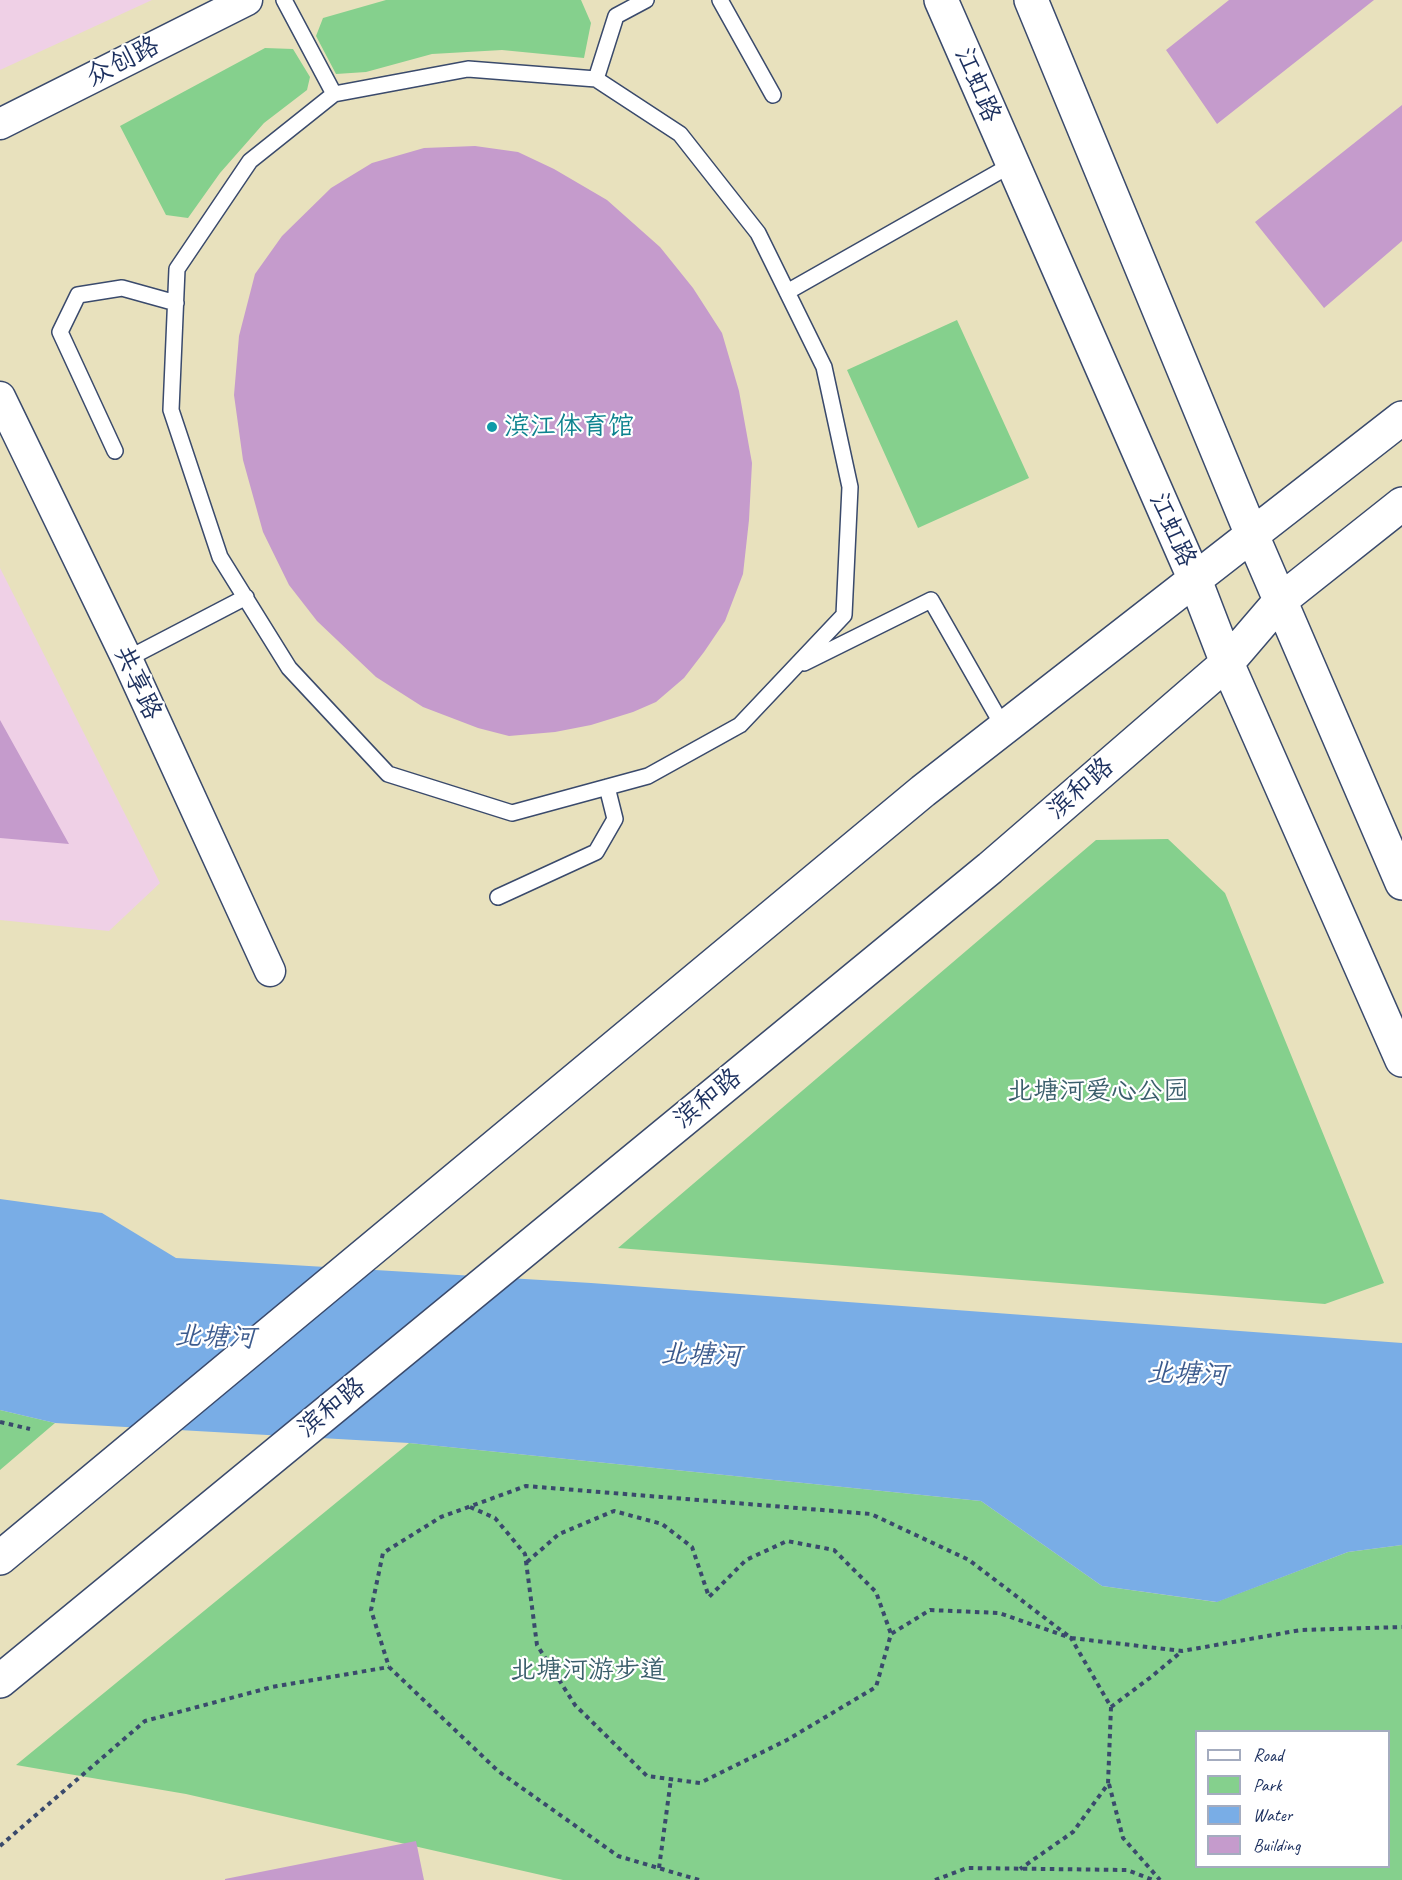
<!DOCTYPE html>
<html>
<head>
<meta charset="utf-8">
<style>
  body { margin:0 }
  #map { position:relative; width:1402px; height:1880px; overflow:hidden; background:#e8e1bd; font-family:Caveat,sans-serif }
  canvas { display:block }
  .legend { position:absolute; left:1195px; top:1730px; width:195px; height:138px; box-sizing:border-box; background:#fff; border:2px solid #a4acbf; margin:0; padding:8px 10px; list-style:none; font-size:18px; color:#1b2f5e }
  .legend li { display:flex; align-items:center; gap:12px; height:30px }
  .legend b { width:30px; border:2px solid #a4acbf }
</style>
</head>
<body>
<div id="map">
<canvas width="1402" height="1880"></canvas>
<ul class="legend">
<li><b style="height:8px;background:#fff"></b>Road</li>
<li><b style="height:16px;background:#85d08d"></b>Park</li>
<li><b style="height:16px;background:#79ade6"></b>Water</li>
<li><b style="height:16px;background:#c59bcc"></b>Building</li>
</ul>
</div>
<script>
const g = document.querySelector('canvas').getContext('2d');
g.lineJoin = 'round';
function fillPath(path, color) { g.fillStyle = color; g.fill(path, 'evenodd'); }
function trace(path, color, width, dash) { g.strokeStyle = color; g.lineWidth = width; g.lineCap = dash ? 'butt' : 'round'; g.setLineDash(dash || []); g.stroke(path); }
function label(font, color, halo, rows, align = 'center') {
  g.font = font + ' Caveat,"LXGW WenKai TC",sans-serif'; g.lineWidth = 4.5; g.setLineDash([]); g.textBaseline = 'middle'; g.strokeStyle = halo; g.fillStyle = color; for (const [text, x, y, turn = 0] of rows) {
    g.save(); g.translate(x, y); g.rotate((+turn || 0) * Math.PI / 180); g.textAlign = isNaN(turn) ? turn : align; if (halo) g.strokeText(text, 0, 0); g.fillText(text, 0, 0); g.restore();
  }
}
const built = new Path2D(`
  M0,0H152L0,70Z
  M0,568L160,883L109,931L0,920Z`);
const green = new Path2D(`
  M386,0H581L591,23L584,58L502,50L432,54L366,72L336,74L316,36L323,18Z
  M265,48L293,49L310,77L307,90L264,123L220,173L188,218L166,215L120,126Z
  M957,320L1029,478L918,528L847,370Z
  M1168,839L1225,893L1384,1283L1325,1304L618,1248L1096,840Z
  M0,1410L55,1423L0,1470Z
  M409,1443L981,1501L1102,1586L1216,1602L1348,1552L1402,1545V1880H563L186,1794L16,1765ZM1196,1732H1388V1866H1196Z`);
const water = new Path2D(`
  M0,1199L102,1213L176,1258L591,1283L1402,1343V1545L1348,1552L1217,1602L1102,1586L981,1501L409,1443L55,1423L0,1410Z`);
const building = new Path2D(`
  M1229,0H1374L1217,124L1166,50Z
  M1402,105V241L1324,308L1255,222Z
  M475,146L518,152L554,169L607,200L660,247L693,288L722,333L739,391L752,463L749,520L743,574L725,621L704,652L684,678L656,702L633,712L591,725L555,732L509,736L478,728L423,707L376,677L317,621L289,585L263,532L243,460L234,395L239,336L255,274L282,236L331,188L372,163L424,148Z
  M0,720L69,844L0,838Z
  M416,1841L424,1880H225V1879Z`);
const path = new Path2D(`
  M0,1422L30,1429
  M470,1507L495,1518L525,1554L537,1645L575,1705L647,1776L700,1783L787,1740L876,1687L891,1634L930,1610L999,1613L1071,1638L1111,1707L1108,1784L1073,1832L1020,1869
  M527,1562L559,1534L614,1511L662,1524L692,1547L709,1597L746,1560L787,1541L834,1550L876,1592L891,1634
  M1111,1707L1151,1677L1181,1652
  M1109,1784L1123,1838L1160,1880
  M0,1846L145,1721L272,1687L389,1667
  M659,1868L671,1779
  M699,1880L618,1856L498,1771L389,1667L371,1610L383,1553L441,1517L526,1486L871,1514L969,1560L1071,1638L1182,1651L1301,1630L1402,1627
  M935,1880L967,1868L1127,1870L1153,1880`);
const service = new Path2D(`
  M284,0L334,94
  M720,0L773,95
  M468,69L596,79L680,134L758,233L824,367L850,487L844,615L740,725L648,776L512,813L388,774L289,668L220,557L171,410L177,269L250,161L334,94Z
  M596,79L616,16L646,0
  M787,292L1011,165
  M115,451L60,332L78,295L122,288L176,303
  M127,659L246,597
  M804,663L931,600L1004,728
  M498,897L596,852L615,819L607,787`);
const minor = new Path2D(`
  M0,124L247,0
  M0,397L127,659L270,971`);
const secondary = new Path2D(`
  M941,0L1195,580L1227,663L1402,1060
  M1031,0L1252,535L1402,883
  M0,1558L923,791L1402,418
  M0,1681L990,868L1227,663L1281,600L1402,504`);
const markers = [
  [492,427,6,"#0f9aa8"]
];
const streetNames = [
  ["众创路",123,62,-27],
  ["江虹路",977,85,67],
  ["江虹路",1172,530,66],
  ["共享路",137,683,65],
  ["滨和路",1081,789,-41],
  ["滨和路",708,1099,-39],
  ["滨和路",332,1408,-39]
];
const cultureNames = [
  ["滨江体育馆",504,427]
];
const parkNames = [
  ["北塘河爱心公园",1098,1092],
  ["北塘河游步道",588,1671]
];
const waterNames = [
  ["北塘河",215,1338,2],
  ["北塘河",701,1356,2],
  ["北塘河",1187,1375,2]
];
fillPath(built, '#efd0e6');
fillPath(green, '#85d08d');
fillPath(water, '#79ade6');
fillPath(building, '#c59bcc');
trace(service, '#3a4a6c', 18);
trace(minor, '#3a4a6c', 33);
trace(secondary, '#3a4a6c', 36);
trace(path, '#3a4a6c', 4, [4.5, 4.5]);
trace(service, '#fff', 15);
trace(minor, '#fff', 30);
trace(secondary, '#fff', 33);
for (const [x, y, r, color] of markers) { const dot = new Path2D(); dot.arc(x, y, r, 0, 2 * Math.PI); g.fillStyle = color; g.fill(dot); trace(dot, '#fff', 2); }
label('26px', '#1b2f5e', '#fff', streetNames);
label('26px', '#0d838f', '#fff', cultureNames, 'left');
label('26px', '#3b5f6c', '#fff', parkNames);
label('italic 27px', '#3c5b8e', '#fff', waterNames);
</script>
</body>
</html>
